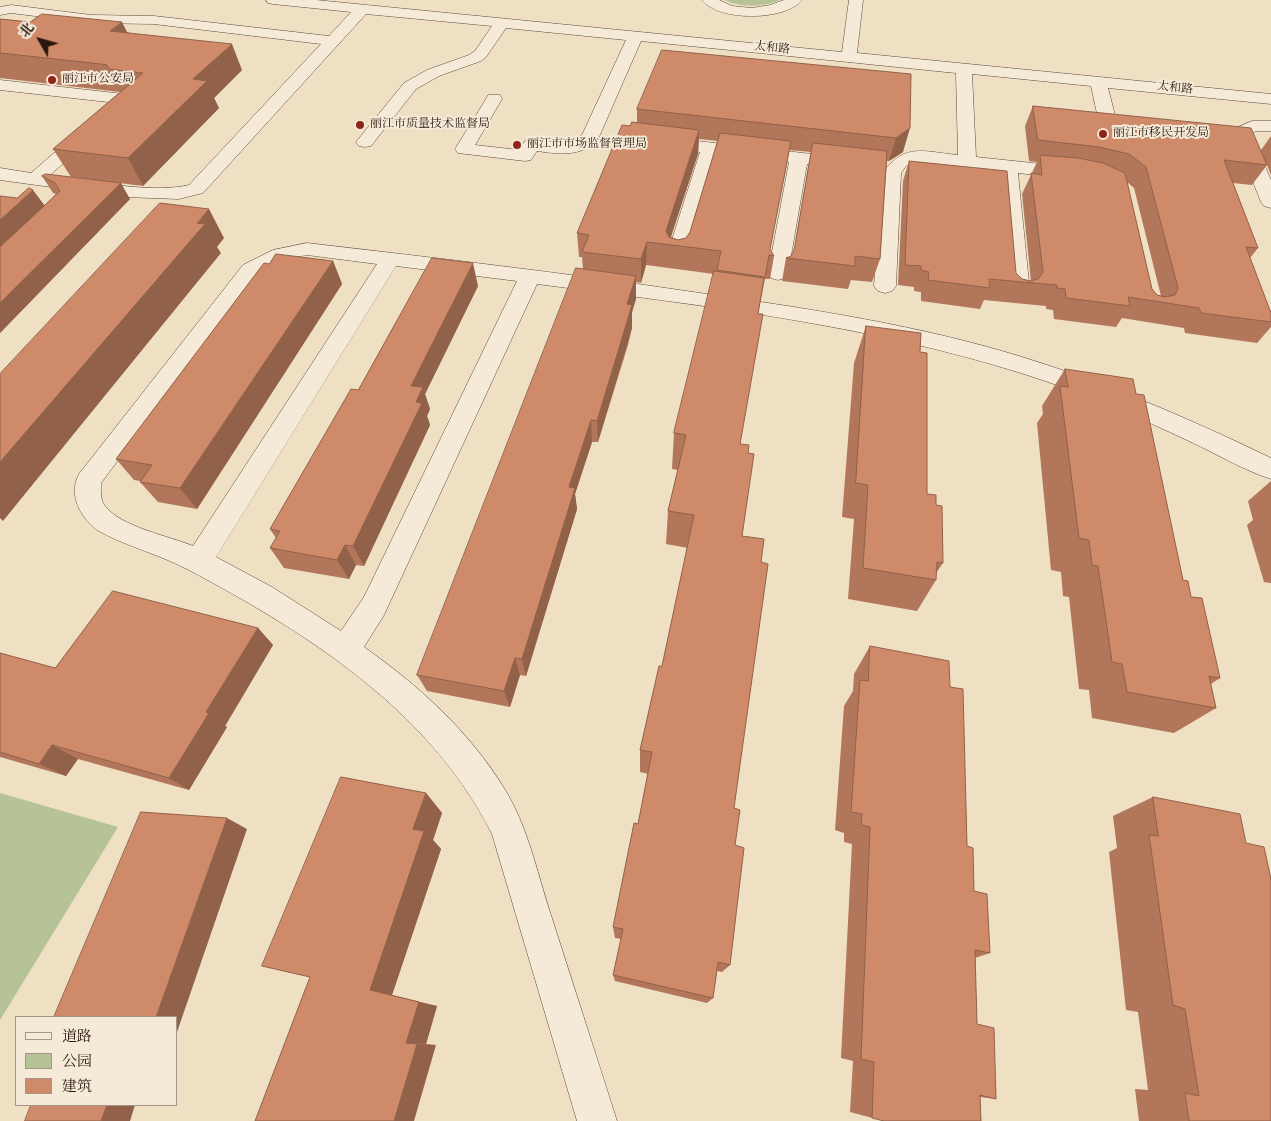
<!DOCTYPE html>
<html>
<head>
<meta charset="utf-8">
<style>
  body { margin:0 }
  #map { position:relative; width:1271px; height:1121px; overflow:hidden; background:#efdfc3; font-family:Vollkorn,"Noto Serif SC",serif }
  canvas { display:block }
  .legend { position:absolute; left:15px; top:1016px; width:162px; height:90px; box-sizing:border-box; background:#f5ead8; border:1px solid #a39688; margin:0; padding:6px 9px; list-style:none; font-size:15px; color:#29170f }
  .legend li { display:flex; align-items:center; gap:10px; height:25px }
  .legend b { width:25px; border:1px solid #a39688 }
  .north { position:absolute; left:15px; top:15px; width:50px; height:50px; -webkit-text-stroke:4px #f5ead8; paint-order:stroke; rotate:308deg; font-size:14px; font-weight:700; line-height:20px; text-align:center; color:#29170f }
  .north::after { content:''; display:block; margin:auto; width:18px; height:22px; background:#29170f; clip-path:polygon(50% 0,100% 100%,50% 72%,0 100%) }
</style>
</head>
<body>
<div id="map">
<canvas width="1271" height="1121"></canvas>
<ul class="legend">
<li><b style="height:6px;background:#f5ead8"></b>道路</li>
<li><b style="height:14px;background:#b5c397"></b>公园</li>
<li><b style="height:14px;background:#cf8a69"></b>建筑</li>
</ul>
<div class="north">北</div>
</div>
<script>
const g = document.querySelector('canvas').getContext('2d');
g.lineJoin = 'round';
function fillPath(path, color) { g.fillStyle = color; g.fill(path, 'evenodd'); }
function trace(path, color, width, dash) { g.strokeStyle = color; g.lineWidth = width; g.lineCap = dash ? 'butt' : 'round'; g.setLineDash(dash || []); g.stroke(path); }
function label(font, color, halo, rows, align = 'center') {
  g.font = font + ' Vollkorn,"Noto Serif SC",serif'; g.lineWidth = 4; g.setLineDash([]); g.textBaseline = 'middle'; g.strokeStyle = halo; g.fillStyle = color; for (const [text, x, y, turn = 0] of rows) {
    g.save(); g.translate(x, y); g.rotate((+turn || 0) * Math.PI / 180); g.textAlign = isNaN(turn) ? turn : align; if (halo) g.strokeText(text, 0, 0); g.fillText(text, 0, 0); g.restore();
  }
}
const green = new Path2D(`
  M724,0H780C762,7 742,8 724,0Z
  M0,793L118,827L0,1020Z`);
const minor = new Path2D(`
  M266,0H316L842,52L849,0H863L857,53L1271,94V104L1108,88L1117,123L1114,127L1108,128L1102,127L1099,123L1091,86L972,74L976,157L1070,167L1076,169L1079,173L1076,177L1070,179L1018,173L1030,293L1026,298L1019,300L1012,298L1008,293L999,171L916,162L906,166L901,173L896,286L892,291L885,293L878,291L874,286L883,173C904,142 925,152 958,155L956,73L641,41L599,137C584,158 558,154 537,151L531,160L525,161L458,153L455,149L486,99L488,95H500L502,99L475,145L519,150L525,141C545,136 565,151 582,135L626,40L506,28L486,57L481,61L439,76L416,89L371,146L365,147L359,146L356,142L404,83L427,70L469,55L475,51L492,26L366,14L203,193L179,199L124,197L0,180V168L31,173L108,106V102L0,90V80L115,93L121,94L125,107L123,111L50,175C89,181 152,194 189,185L321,44L154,24L91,23L11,13L0,15V7L11,5L91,15L154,16L329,36L351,12L273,4L268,3Z
  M702,0H719L732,6L752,8L770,5L784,0H802C786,21 718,22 702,0Z
  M1252,121H1271V131H1256L1251,134L1271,180V208L1264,206L1261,202L1233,132L1236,128Z
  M662,137L847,158L853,159L856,163L853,167L847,168L807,164L788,273L785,278L778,280L771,278L768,273L789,162L717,154L687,255L684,259L677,261L670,259L667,255L700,152L656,146L653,142L656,138Z
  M307,243C436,258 565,273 693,292C797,307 901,322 1002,351C1095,378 1184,416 1271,458V479C1243,470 1217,454 1191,442C1136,416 1081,392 1024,374C866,324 700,305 537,284L384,615L364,647C418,685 469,731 504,788C528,827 536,869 550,912C572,982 595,1051 617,1121H577L492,834C430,710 306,632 187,569C158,554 125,546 97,530C80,517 68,494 79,474L243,265L273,250ZM307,255L377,264L193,546C169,536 121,527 105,506C100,500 101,490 101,483L257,275L286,259ZM396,266L517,281L364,597L341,631L272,587L216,557Z`);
const wall = new Path2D(`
  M0,19L127,32L242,70L214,98L219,108L143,186L71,177L53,149L120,92L0,78Z
  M911,74L903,152L889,161H887L880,259L872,282L851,280L848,289L782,281L786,258L791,256L794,251L811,152L789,150L770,250L774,256L770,279H765L758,314L740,444L748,453L742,536L761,562L734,808L735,845L730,965L722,972L717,971L713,998L707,1003L615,981L613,975L621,939L615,938L613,927L638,824L648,774L640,772V750L662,666L688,548L666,544L668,511L678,470L672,469L674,433L714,274L646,265L641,283L636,282V299L632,312V328L628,345L598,442H592L575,494L577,509L526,676L520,675L510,707L427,691L417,675L583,269L582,257H579L577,233L630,126L637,123V109ZM699,139L718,141L690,232L686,238L678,240L671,237L698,154Z
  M1033,106L1261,150L1271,136V175L1267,165L1252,185L1233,183L1258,248L1250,258L1271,313V327L1257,343L1185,333L1184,328L1122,318L1116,327L1054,319L1053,310L1046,309V306L984,300L980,309L921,301V292L914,291V287L898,285L903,181L909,161L1022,279L1031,281L1022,194L1037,162L1029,161L1025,126ZM1127,182L1134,188L1161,296L1157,295L1152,289Z
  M42,176L130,199L0,333L44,206L56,194L53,193Z
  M333,261L342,284L197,509L158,502L140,482V481L134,480L116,459L269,264Z
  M478,286L425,394L430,409L427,416L430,425L364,566L356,565L349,579L284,568L270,548L276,538L270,529L358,390Z
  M866,326L920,352L927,494L936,505L943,563L936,573V580L917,611L848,599L854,519L842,517L854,363Z
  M1065,369L1136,394L1183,580L1191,597L1220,678L1211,684L1216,708L1174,733L1092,718L1089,690L1079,689L1069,597L1063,596L1061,572L1051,570L1037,423L1043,414L1042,406Z
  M1271,481V583L1264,582L1247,525L1253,520L1248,501Z
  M258,628L273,645L225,726L227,727L189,790L78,759L66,776L0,757V653L55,668Z
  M870,646L950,687L967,846L974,891L990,953L975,958L977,1024L996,1099L980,1097L884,1121L850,1112L853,1061L841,1058L852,844L844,842V833L835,830L844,706L853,691L854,674Z
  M426,793L442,813L433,840L441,849L392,995L437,1006L426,1044L436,1045L255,1121Z
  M1153,797L1271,1121H1139L1135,1089L1148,1090L1138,1012L1126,1010L1109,852L1117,848L1113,816Z`);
const shadedWall = new Path2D(`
  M122,22L135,48L110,31Z
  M232,44L242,70L214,98L219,108L143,186L128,158L193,79Z
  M910,128L903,152L889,161L896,138Z
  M699,130L698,154L668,245L666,231Z
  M791,141L787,164L769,255Z
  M121,183L130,199L0,333V303Z
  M33,190L45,206L0,247V220Z
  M209,209L224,238L217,247L221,253L3,521L0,518V462Z
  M647,242L646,265L641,283V259Z
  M333,261L342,284L197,509L180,488Z
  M473,263L478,286L425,394L430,409L427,416L430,425L364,566L353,546L416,402L411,386Z
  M636,276V299L632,312V328L598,442L597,421L627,304Z
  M591,420L592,442L575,494L577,509L526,676L522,659L569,487Z
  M345,545L356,565L349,579L337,560Z
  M258,628L273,645L225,726L227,727L189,790L169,778L206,712Z
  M515,658L520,675L510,707L504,691Z
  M52,745L78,759L66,776L39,764Z
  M426,793L442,813L433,840L441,849L392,995L370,990L413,829Z
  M227,818L247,829L176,1035V1017H156Z
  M419,1002L437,1006L426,1044L406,1043Z
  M417,1044L436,1045L414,1121H394Z
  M107,1105H135L130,1121H101Z`);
const building = new Path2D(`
  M42,14L122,22L110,31L232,44L193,79L207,81L128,158L53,149L143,73L109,69L107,65L101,64L0,53V19L30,22Z
  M662,50L911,74L910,128L896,138L637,109Z
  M1033,106L1251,128L1267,165L1224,160L1258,248L1246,247L1271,313V322L1201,313L1199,308L1128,297L1130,306L1066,298L1065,289L1057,288V285L989,279L990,288L928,280L929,272L921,270V266L905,265L909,161L1007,171L1016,273L1022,279L1030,281L1038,279L1043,272L1031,173L1042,175L1040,155L1078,158L1103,163L1125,173L1152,289L1157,295L1165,297L1175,295L1178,288L1146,167L1129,154L1099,147L1038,140Z
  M632,122L699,130L666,231L669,237L678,240L686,238L690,232L720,133L791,141L770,249L774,256L769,255L765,277L717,270L721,251L647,242L641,259L582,252L589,235L577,233L622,125L630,126Z
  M813,143L887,151L880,259L855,256V266L786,258L791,256L794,250Z
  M46,174L121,183L0,303V247L60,191L55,183L42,176Z
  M29,188L33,190L0,220V196L17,198Z
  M160,203L209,209L197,223L205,224L0,462V374Z
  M276,254L333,261L180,488L140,482L152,465L116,459L264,263L269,264Z
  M432,258L473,263L411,386L423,387L416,402L422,403L353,546L345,545L337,560L270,548L280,531L270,529L351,389L358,390Z
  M576,268L636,276L627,304L632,305L597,421L591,420L569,487L575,488L522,659L515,658L504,691L417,675Z
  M714,271L764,278L758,314H763L740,444L749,445L748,453L754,454L742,536L764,539L761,562L768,564L734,808L740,810L735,845L744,848L730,965L718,962L713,998L613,975L623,929L613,927L634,823L638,824L652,752L640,750L659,666H662L694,515L668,511L686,435L674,433Z
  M866,326L921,333L920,352L927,353V494L936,495V505L942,506L943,563L937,562L936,580L863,568L868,485L856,483Z
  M1065,369L1133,379L1136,394L1144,395L1183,580L1188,581L1191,597L1202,598L1220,678L1209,676L1216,708L1127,692L1122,664L1112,662L1098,566L1092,565L1089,540L1079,538L1060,386L1068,387Z
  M113,591L258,628L206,712L209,713L169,778L52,745L39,764L0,752V653L55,668Z
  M870,646L949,661L950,687L963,689L967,846L973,848L974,891L987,894L990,953L975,950L977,1024L994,1028L996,1099L980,1095L981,1121H884L872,1118L874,1062L861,1059L870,827L861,825L862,814L851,812L860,680L868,681Z
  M341,777L426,793L413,829L424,831L370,990L419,1002L406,1043L417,1044L394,1121H255L310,977L262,966Z
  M1153,797L1240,814L1246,843L1264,847L1271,879V1121H1189L1185,1093L1199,1096L1185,1009L1173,1005L1149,835L1158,836Z
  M141,812L227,818L156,1017H54Z
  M31,1105H107L101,1121H25Z`);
const markers = [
  [52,80,5,"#8f2418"],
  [360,125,5,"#8f2418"],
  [1103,134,5,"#8f2418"],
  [517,145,5,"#8f2418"]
];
const farStreetnames = [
  ["太和路",772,49,6],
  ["太和路",1175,89,6]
];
const farPoinames = [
  ["丽江市公安局",62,80],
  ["丽江市质量技术监督局",370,125],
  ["丽江市移民开发局",1113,134],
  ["丽江市市场监督管理局",527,145]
];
fillPath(green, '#b5c397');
trace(minor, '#5a493c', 1);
fillPath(minor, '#f5ead8');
fillPath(wall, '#b2775a');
fillPath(shadedWall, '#91614a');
fillPath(building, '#cf8a69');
trace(building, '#91614a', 1);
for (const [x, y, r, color] of markers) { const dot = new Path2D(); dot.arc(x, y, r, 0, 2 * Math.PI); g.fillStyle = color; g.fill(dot); trace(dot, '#f5ead8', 2); }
label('12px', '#29170f', '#f5ead8', farStreetnames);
label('12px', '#29170f', '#f5ead8', farPoinames, 'left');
</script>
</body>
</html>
